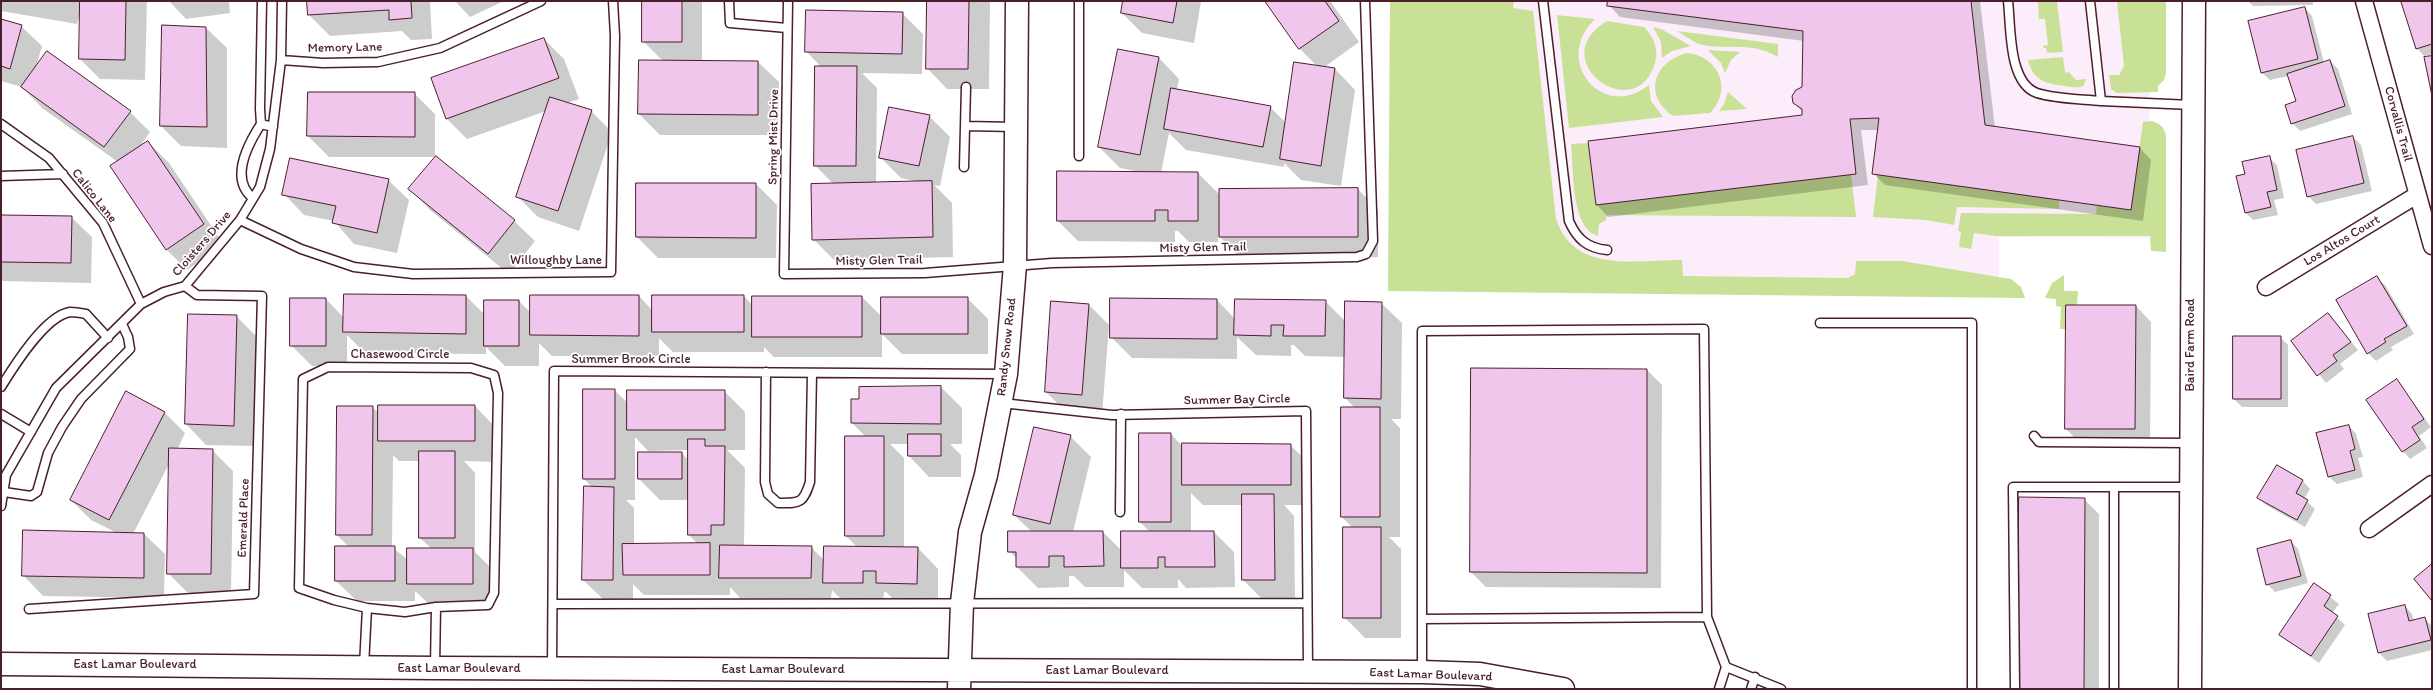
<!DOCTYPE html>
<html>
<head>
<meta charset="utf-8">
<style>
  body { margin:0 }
  #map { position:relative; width:2433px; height:690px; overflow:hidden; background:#fff; font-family:Itim,sans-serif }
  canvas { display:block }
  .frame { position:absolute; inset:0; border:2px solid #4a1f2b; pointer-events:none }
</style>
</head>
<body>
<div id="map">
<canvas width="2433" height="690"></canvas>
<div class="frame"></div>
</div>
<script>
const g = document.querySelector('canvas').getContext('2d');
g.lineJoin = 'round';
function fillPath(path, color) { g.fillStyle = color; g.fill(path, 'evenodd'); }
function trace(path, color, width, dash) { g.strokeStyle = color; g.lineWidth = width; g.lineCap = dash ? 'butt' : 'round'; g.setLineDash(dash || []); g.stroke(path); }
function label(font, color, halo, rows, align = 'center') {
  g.font = font + ' Itim,sans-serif'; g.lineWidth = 3.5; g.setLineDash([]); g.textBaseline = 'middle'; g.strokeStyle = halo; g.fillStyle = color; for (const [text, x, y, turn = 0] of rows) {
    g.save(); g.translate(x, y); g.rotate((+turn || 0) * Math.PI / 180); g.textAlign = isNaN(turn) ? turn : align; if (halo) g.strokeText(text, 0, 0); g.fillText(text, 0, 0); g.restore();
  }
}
const built = new Path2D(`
  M1390,1H2150L2149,238L1999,237V294L1388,291Z`);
const green = new Path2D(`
  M1390,1H1514L1513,8L1533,11L1556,219C1574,274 1636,260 1682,260L1683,276L1848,278L1855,274L1856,261H1902L2011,279L2021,287L2025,298L1388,291Z
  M2038,1H2057L2063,52L2047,53L2046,48H2043V46L2048,45L2045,19H2039Z
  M2117,1H2166V74L2164,80L2158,86V92L2117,93L2111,89L2109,75H2119L2124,66Z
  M1557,15L1595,19C1552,60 1602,122 1649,85L1651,101L1663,117L1569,128Z
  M1607,21L1644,27C1654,37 1659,50 1655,63C1636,128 1542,60 1607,21Z
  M1653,27L1661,29L1691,46L1672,51L1662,58L1661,42Z
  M1677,31L1778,44V57C1751,41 1730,50 1702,45C1694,43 1684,35 1677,31Z
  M1708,50L1740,52L1731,60L1725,73L1721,63Z
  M1687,53C1718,56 1734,89 1710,113L1673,116C1643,95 1653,62 1687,53Z
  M2063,57L2065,73L2069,72L2076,80L2086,79L2084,85C2079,89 2072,87 2066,86C2047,84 2033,81 2028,60Z
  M1728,92L1747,109L1719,111L1724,104Z
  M2152,121C2161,124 2164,127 2166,136V252L2151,251L2150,236H1996L1974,233L1971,249L1959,247L1961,232L1958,231L1961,213L2096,214L2097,205L2131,210L2143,122Z
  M1588,143L1596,205L1851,174L1856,217L1607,215L1606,220L1599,224L1598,236C1570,227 1574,170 1571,144Z
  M1878,174L2059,200V209L1957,207L1954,225L1926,220L1873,217Z
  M2064,275V291H2078L2077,305H2066V329H2060L2061,307L2056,306V299L2045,298L2052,283Z`);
const shadow = new Path2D(`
  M1,1H147L145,80L100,79L80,59L81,9L77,24L1,11Z
  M169,1H229L230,13L186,19Z
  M308,1H430L432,39L411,40L402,31L330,36L309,15Z
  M455,1H504L470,17Z
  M643,1H702V62H758L779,82L778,135H660L639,114L640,61H663L643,41Z
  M928,1H990L989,89H947L927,68Z
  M1124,1H1201L1194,43L1142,33L1122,13Z
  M1266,1H1330L1359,42L1323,68L1335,69L1355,90L1341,186L1301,180L1284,163V167L1186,150L1169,133L1161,173H1198L1220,195L1358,189L1378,210V257L1240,258L1218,235V242H1189L1178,231H1175V242L1078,241L1058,221L1140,172L1120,168L1099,147L1119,50L1159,58L1179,79L1177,90L1270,107L1286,123L1318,67L1300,49Z
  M1609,1H1980L1995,128L2140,148L2151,160L2143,221L1885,185L1873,173L1879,130H1861L1868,185L1608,217L1597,205L1589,142L1803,116V112L1794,103L1803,88L1804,41L1620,17L1609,5Z
  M2248,1H2313V5L2253,6Z
  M2409,1H2432V54L2424,56L2417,48Z
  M2305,8L2312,16L2324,63L2330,61L2338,69L2352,114L2300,131L2292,123L2298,102L2289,76L2270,80L2262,73Z
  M902,13L923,34L922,74L862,73L877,88L876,184L919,182L901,178L880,157L929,116L950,137L940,186L934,185L952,203L953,257L834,260L813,239L834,185L815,165L821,67L806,51Z
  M1,20L21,26L42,46L36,67L130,112L150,132L139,148L148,142L169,163L224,245L187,270L166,249L118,162L42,108L22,87L1,81Z
  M206,28L227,48V148L181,146L161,126Z
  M544,39L564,59L579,99L567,103L591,111L612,132L579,231L538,217L518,197L546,111L467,139L447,119Z
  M309,93H414L435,114V157H329L308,136Z
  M2353,137L2361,145L2372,191L2316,204L2308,196Z
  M436,157L514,221L535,241L509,274L430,210L410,189Z
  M2269,158L2277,165L2284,198L2274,200L2278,215L2253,220L2246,213V175Z
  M388,180L409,200L397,253L354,244L334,221L304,215L284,194Z
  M637,184H756L777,205L776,258H658L637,237Z
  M1,216L71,217L92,237L91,283L1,281Z
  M2377,278L2385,285L2414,334L2391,347L2393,350L2376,361L2368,353Z
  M466,296L485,315L519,301L531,313L639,296L653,311L744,296L753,306L862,297L882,317L967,298L988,319V354H902L882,334V357H774L764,347V352H673L659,338V356H552L539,343V366H505L486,347V354L365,353L347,335V366H312L291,345L326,299L344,318Z
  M1217,300L1235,319L1325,301L1346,322L1381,303L1402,323L1401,419H1391L1400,428V537H1389L1401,549V638H1365L1344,617L1353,528L1342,517L1355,408L1345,398L1346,357L1305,356L1294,345H1291V356L1256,355L1237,337V359L1132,358L1111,337Z
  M1089,305L1109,325L1102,415L1066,412L1046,392Z
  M2136,306L2151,322L2150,444H2081L2066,429Z
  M2328,314L2358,350L2340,364L2344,369L2326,383L2292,341Z
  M189,315L236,316L257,337L254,446L206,445L186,424Z
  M2234,337H2280L2288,345V407H2242L2234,399Z
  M1472,369L1647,370L1662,385L1661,588L1486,587L1471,572Z
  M2397,381L2431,427L2419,436L2427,448L2410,459L2403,451Z
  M941,387L962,408V444H950L961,455V477H929L909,456V444H890L904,458V548H918L938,569V604H898L886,592H884L883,604L845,603L832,590L831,598H740L730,587V595H644L633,584V601L604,600L583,580L593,488L584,479V390H614L628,403L724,391L745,412V450H727L745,468L744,546L811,547L824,560L857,547L846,536L866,437L852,423V400H860V388ZM635,437L648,451L689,450V461L682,453H639V479L660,500H689V535L698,544L634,545V508L626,500H635Z
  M127,393L165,413L185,433L177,450H212L233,471L231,595L189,594L168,573L170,462L133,534H144L165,554L164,598L43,596L23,575L117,533L91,520L71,500Z
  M475,406L495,427V462L464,461L475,473V552L493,570V604H429L415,591V601H357L336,581L349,547L337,535L372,407L379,413ZM393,455L399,461H420V538L432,549L408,560L392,547Z
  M2349,426L2356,434L2363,457L2358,458L2363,477L2337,484L2329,477Z
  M1171,434L1183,447L1290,445L1311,465V505H1284L1294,516L1295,600L1264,601L1243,580V505H1203L1191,493V532H1214L1234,552L1235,587L1186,588L1178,579V588H1142L1124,570V587H1085L1074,576H1069V587L1038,588L1017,567V559L1009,551L1032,532L1014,515L1070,436L1091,457L1073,532H1103L1122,551L1150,532L1140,522Z
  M2277,466L2303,481L2310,489L2304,499L2315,509L2305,527L2266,505L2258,498Z
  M2084,499L2099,514V689H2019Z
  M2291,541L2298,549L2308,583L2275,592L2267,584Z
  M2314,585L2339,604L2332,613L2345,625L2319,663L2280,635Z
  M2405,606L2412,614L2414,621L2425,619L2432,626V650L2387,661L2379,653L2370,615Z`);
const building = new Path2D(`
  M80,1H126L125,60L79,59Z
  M307,1H411L412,18L389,20V10L308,15Z
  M642,1H682V42H642Z
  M927,1H969L968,69H926Z
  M1123,1H1177L1173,23L1121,13Z
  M1265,1H1325L1339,21L1299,49Z
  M1608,1H1971L1985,125L2140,147L2131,210L1872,174L1879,118L1850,119L1856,174L1596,205L1588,141L1802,115V109L1793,103L1792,96L1796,90L1802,87L1803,31L1607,6Z
  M2405,1H2432V44L2416,49L2401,2Z
  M2305,7L2318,59L2261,73L2248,21Z
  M806,10L903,12L902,54L805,52Z
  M1,19L22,25L10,69L1,66Z
  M162,25L206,27L207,127L160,126Z
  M544,38L559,78L446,119L431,78Z
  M1118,49L1159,57L1140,155L1098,147Z
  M47,51L131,111L104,147L21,87Z
  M2432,56V96L2424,57Z
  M639,60L758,61V115L638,114Z
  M2330,60L2345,106L2291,124L2285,105L2296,101L2287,74Z
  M1294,62L1335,68L1321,166L1280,159Z
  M815,66H857L856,166H814Z
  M1171,88L1271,106L1263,147L1164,129Z
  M308,92H415V137L307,136Z
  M550,97L592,110L558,211L516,197Z
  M889,107L930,115L919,166L879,158Z
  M2353,136L2364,183L2307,197L2296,150Z
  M148,141L204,224L166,250L110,166Z
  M436,156L515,220L488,254L408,189Z
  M2270,156L2277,190L2267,192L2271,207L2245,213L2236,176L2245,174L2242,162Z
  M290,158L389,179L377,233L332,223L336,206L282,195Z
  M1057,171L1198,172V221H1168V210H1155V221H1057Z
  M932,181L933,237L812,240L811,184Z
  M636,183H756V238L636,237Z
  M1358,188V237H1219V189Z
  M1,215L72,216L71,263L1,262Z
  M2377,276L2407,326L2384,339L2386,342L2367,354L2336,300Z
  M344,294L466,295V334L343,332Z
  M530,295H639V336L530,335Z
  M652,295H744V332H652Z
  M752,296H862V337H752Z
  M881,297H968V334H881Z
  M290,298H326V346H290Z
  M1110,298L1217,299V339L1110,338Z
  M1235,299L1326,300L1325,336H1283L1284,325H1271V336L1234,335Z
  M484,300H519V346H484Z
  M1051,301L1089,304L1082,395L1045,392Z
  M1345,301L1382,302L1381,399L1344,398Z
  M2066,305H2136L2135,429H2065Z
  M2328,313L2351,342L2333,355L2337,361L2317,376L2291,341Z
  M188,314L237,315L234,426L185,424Z
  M2233,336H2281V399H2233Z
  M1471,368L1647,369V573L1470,572Z
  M2397,379L2424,419L2412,427L2420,440L2402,452L2366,400Z
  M941,386V424L851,423V399H859V387Z
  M583,389H615V479H583Z
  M627,390H725V430H627Z
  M126,391L165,412L109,520L70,500Z
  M378,405H475V441H378Z
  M337,406H373L372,535H336Z
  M1341,407H1380V517H1341Z
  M2349,425L2355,449L2350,451L2355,470L2328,477L2316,433Z
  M1034,427L1071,435L1050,524L1013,515Z
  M1139,433H1171V522H1139Z
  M908,434H941V456H908Z
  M845,436H884V536H845Z
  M688,439H705V446H725L724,525H711V535H688Z
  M1182,443L1291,444V485H1182Z
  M169,448L213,449L211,574H167Z
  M419,451H455V538H419Z
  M638,452H682V479H638Z
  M2277,465L2303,480L2296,493L2308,500L2297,520L2257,498Z
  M584,486L614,487L613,580H582Z
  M1242,494H1274L1275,580H1242Z
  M2019,497L2085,498L2084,689H2018Z
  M1343,527H1381V618H1343Z
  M23,530L144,533V578L22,576Z
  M1008,531H1103L1104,566L1064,567V556H1049V567H1016V552H1008Z
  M1121,531H1214L1215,567H1165V557H1158V568H1121Z
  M2291,540L2301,576L2266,585L2257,549Z
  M710,543V575H623L622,544Z
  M720,545L812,546L811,578H719Z
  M335,546H395V581H335Z
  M824,546L918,547L917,584L876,583V571H863V583H823Z
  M407,548H473V584H407Z
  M2432,564V601L2414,579Z
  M2314,583L2331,595L2324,606L2338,616L2311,656L2279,635Z
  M2405,605L2409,621L2425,617L2431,640L2378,653L2368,614Z`);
const lane = new Path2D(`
  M262,1L260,109L261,124L273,127
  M729,1L730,23L787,28
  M788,1L784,274L925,273L1052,263L1357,257L1366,254L1373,241L1365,1
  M1079,1V156
  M1543,1L1569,221C1577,239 1587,248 1607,250
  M2008,1C2011,26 2008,83 2037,93C2056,99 2080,99 2101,101
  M2090,1L2101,101L2192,105
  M281,60L323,63L378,62L440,48L541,1
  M1,124L49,158L103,223L141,304
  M965,126L1015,127
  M964,167L966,87
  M1,176L63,174
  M253,198C229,179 248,144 261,124
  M240,220L301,249L354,267L413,274L611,272L615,36L613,1
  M1820,323H1972V689
  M328,367L471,368L494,375L498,393L494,593L488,605L436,607L405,612L367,608L334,600L299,588L303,379Z
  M766,372L765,482L768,494L778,503C800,503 803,504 810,482L812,373
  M1,387C14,366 45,316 70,312C75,312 81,313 86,314L108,338
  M1002,403L1112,415L1306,411L1308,671
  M1,414L31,432
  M2034,436L2039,442L2190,443
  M2114,487H2190
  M4,492L31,496L37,492L48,453L62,427L81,399L130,349L128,337L122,324
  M1,506L6,475L56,388L141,304L164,292L185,286L240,220L260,187L270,149L281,60L282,1
  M1120,512L1121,414
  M553,604L1307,603
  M29,609L254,594L262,296L197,295L185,286
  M1422,619L1707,617
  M364,666L367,608
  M435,667L436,607
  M1726,667L1781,689
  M552,668L554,371L1005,374
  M1422,672V331L1704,329L1707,617L1726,667L1719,689
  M1751,689L1755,677
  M2015,689L2013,487H2114V689`);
const street = new Path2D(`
  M2364,1L2432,246
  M2266,287L2417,195
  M2369,529L2432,484`);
const secondary = new Path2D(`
  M1,664L435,668L1422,672L1480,674L1563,689
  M959,689L962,603L970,532L986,475L1006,374L1015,265L1017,1
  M2190,689L2194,1`);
const streetNames = [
  ["Memory Lane",345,48,-1],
  ["Corvallis Trail",2398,124,75],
  ["Spring Mist Drive",774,137,-89],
  ["Calico Lane",94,196,52],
  ["Los Altos Court",2342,241,-31],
  ["Cloisters Drive",202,244,-49],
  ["Misty Glen Trail",1203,248,-1],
  ["Willoughby Lane",556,261],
  ["Misty Glen Trail",879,261,-1],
  ["Baird Farm Road",2191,345,-90],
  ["Randy Snow Road",1007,347,-84],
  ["Chasewood Circle",400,355],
  ["Summer Brook Circle",631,360],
  ["Summer Bay Circle",1237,400,-1],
  ["Emerald Place",244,518,-88],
  ["East Lamar Boulevard",135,665],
  ["East Lamar Boulevard",459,669],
  ["East Lamar Boulevard",783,670],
  ["East Lamar Boulevard",1107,671],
  ["East Lamar Boulevard",1431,675,2]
];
fillPath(built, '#fbeefa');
fillPath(green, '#c9e196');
fillPath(shadow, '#0003');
fillPath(building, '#f1c6ed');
trace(building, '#4a1f2b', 1);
trace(lane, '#4a1f2b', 11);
trace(street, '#4a1f2b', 19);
trace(secondary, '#4a1f2b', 25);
trace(lane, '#fff', 8);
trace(street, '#fff', 16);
trace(secondary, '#fff', 22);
label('13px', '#4a1f2b', '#fff', streetNames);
</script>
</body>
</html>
